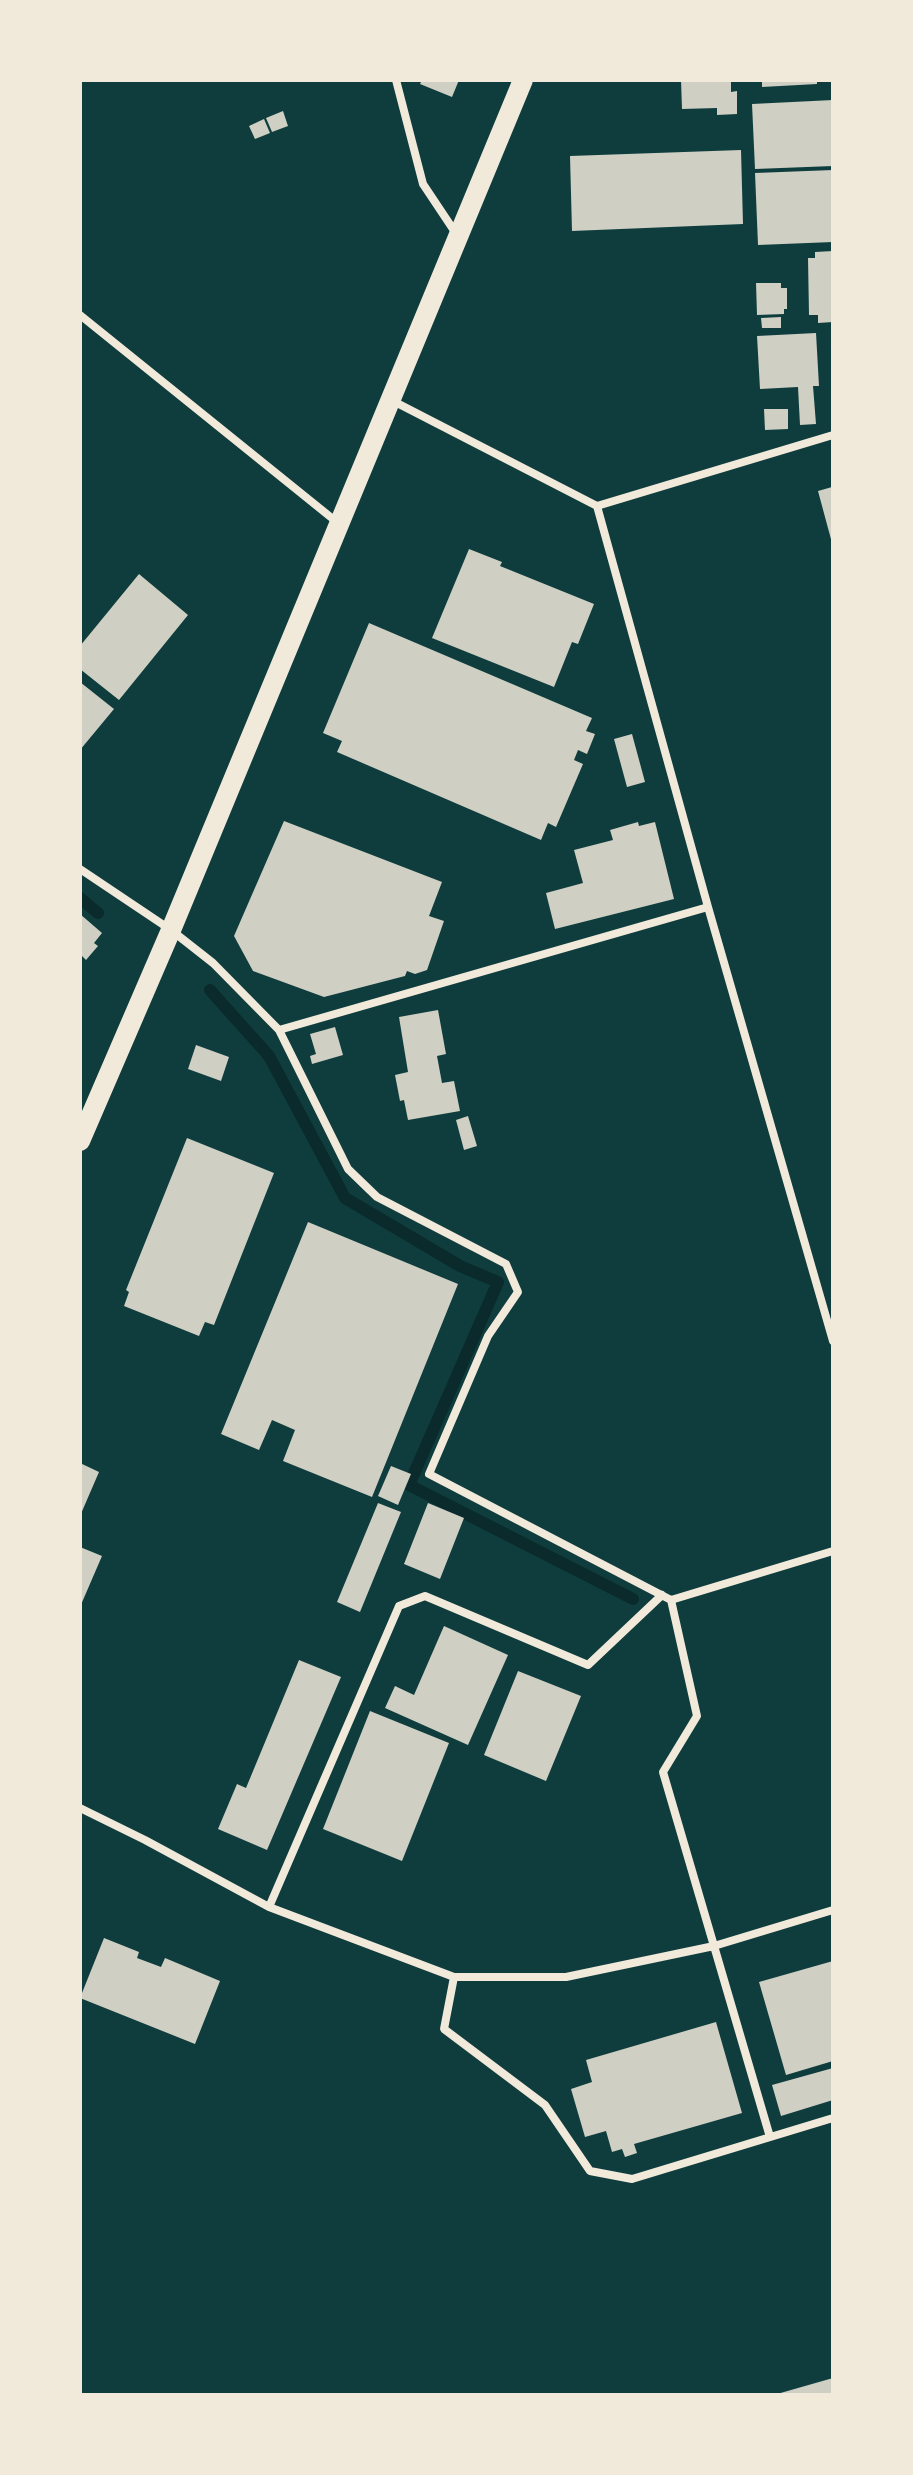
<!DOCTYPE html>
<html>
<head>
<meta charset="utf-8">
<style>
  body { margin:0 }
  #map { position:relative; width:913px; height:2475px; overflow:hidden; background:#0f3d3e; font-family:"Noto Sans",sans-serif }
  canvas { display:block }
  .frame { position:absolute; inset:0; border:82px solid #f1e9da; pointer-events:none }
</style>
</head>
<body>
<div id="map">
<canvas width="913" height="2475"></canvas>
<div class="frame"></div>
</div>
<script>
const g = document.querySelector('canvas').getContext('2d');
g.lineJoin = 'round';
function trace(path, color, width, dash) { g.strokeStyle = color; g.lineWidth = width; g.lineCap = dash ? 'butt' : 'round'; g.setLineDash(dash || []); g.stroke(path); }
function fillPath(path, color) { g.fillStyle = color; g.fill(path, 'evenodd'); }
const stream = new Path2D(`
  M80,898L98,913
  M210,990L269,1056L345,1198L460,1266L498,1282L409,1485L633,1599`);
const building = new Path2D(`
  M422,80H459L452,97L420,84Z
  M681,80H731V92L737,91V114L717,115V108L682,109Z
  M762,80H817V84L762,87Z
  M833,100V166L755,169L752,104Z
  M283,111L288,126L272,132L266,118Z
  M264,119L270,133L255,139L249,126Z
  M741,150L743,224L572,231L570,156Z
  M833,170V242L758,245L755,173Z
  M833,251V322L818,323V315H809L808,258H815V252Z
  M756,283H781V288H787V309H784V314L757,315Z
  M781,317V328H762L761,318Z
  M816,333L819,386H813L816,424L800,425L798,387L760,389L757,336Z
  M764,409H788V429L765,430Z
  M832,487L833,542L832,543L818,491Z
  M469,549L502,562L500,566L594,604L578,644L572,642L554,687L432,638Z
  M139,574L188,615L119,700L80,669V646Z
  M369,623L592,718L586,731L595,734L587,754L578,750L574,760L583,764L556,827L548,823L541,840L337,752L342,741L323,733Z
  M80,682L114,709L80,750Z
  M632,734L645,782L627,787L614,739Z
  M284,821L442,882L429,916L444,921L427,970L415,974L407,971L405,976L324,997L253,971L234,936Z
  M638,822L639,826L655,822L674,899L555,929L546,893L583,883L574,850L613,840L610,830Z
  M80,914L102,933L94,943L98,946L86,960L82,956L80,959Z
  M438,1010L446,1054L437,1056L442,1083L454,1081L460,1111L408,1120L404,1100L400,1101L395,1075L408,1072L399,1017Z
  M335,1027L343,1055L312,1064L310,1056L316,1054L310,1034Z
  M196,1045L229,1057L221,1081L188,1069Z
  M468,1116L477,1146L464,1150L456,1120Z
  M187,1138L274,1173L214,1325L205,1322L199,1336L124,1306L129,1292L126,1290Z
  M308,1222L458,1284L372,1497L283,1461L295,1430L272,1420L259,1450L221,1434Z
  M80,1463L99,1472L80,1516Z
  M391,1466L411,1474L398,1505L378,1496Z
  M378,1503L401,1512L360,1612L337,1602Z
  M428,1503L464,1518L440,1579L404,1564Z
  M80,1547L102,1556L80,1607Z
  M444,1626L508,1655L468,1745L385,1708L395,1686L414,1695Z
  M299,1660L341,1677L267,1850L218,1829L237,1784L246,1788Z
  M518,1671L581,1696L546,1781L484,1755Z
  M370,1711L449,1743L402,1861L323,1829Z
  M104,1938L139,1952L137,1958L161,1967L165,1958L220,1981L195,2044L80,1998Z
  M833,1961V2061L786,2075L759,1982Z
  M716,2022L742,2113L634,2144L637,2153L625,2157L622,2149L612,2152L606,2131L585,2137L571,2089L592,2082L586,2060Z
  M833,2068V2100L781,2116L772,2085Z
  M833,2378V2395H777V2394Z`);
const minor = new Path2D(`
  M396,80L423,184L457,235
  M80,315L338,523
  M393,401L597,506L708,907L833,1341
  M597,506L833,435
  M80,869L171,930L213,963L279,1030L348,1169L377,1197L506,1264L518,1292L488,1336L429,1474L671,1600L833,1551
  M279,1030L708,907
  M671,1600L697,1716L663,1772L770,2137
  M80,1808L145,1840L269,1907L454,1977H566L714,1946L833,1910
  M269,1907L399,1606L425,1596L588,1665L662,1595
  M454,1977L444,2029L545,2105L590,2171L632,2179L833,2118`);
const primary = new Path2D(`
  M80,1141L171,930L523,80`);
trace(stream, '#0a2a2b', 12);
fillPath(building, '#cfcfc3');
trace(minor, '#f1e9da', 8);
trace(primary, '#f1e9da', 20);
</script>
</body>
</html>
